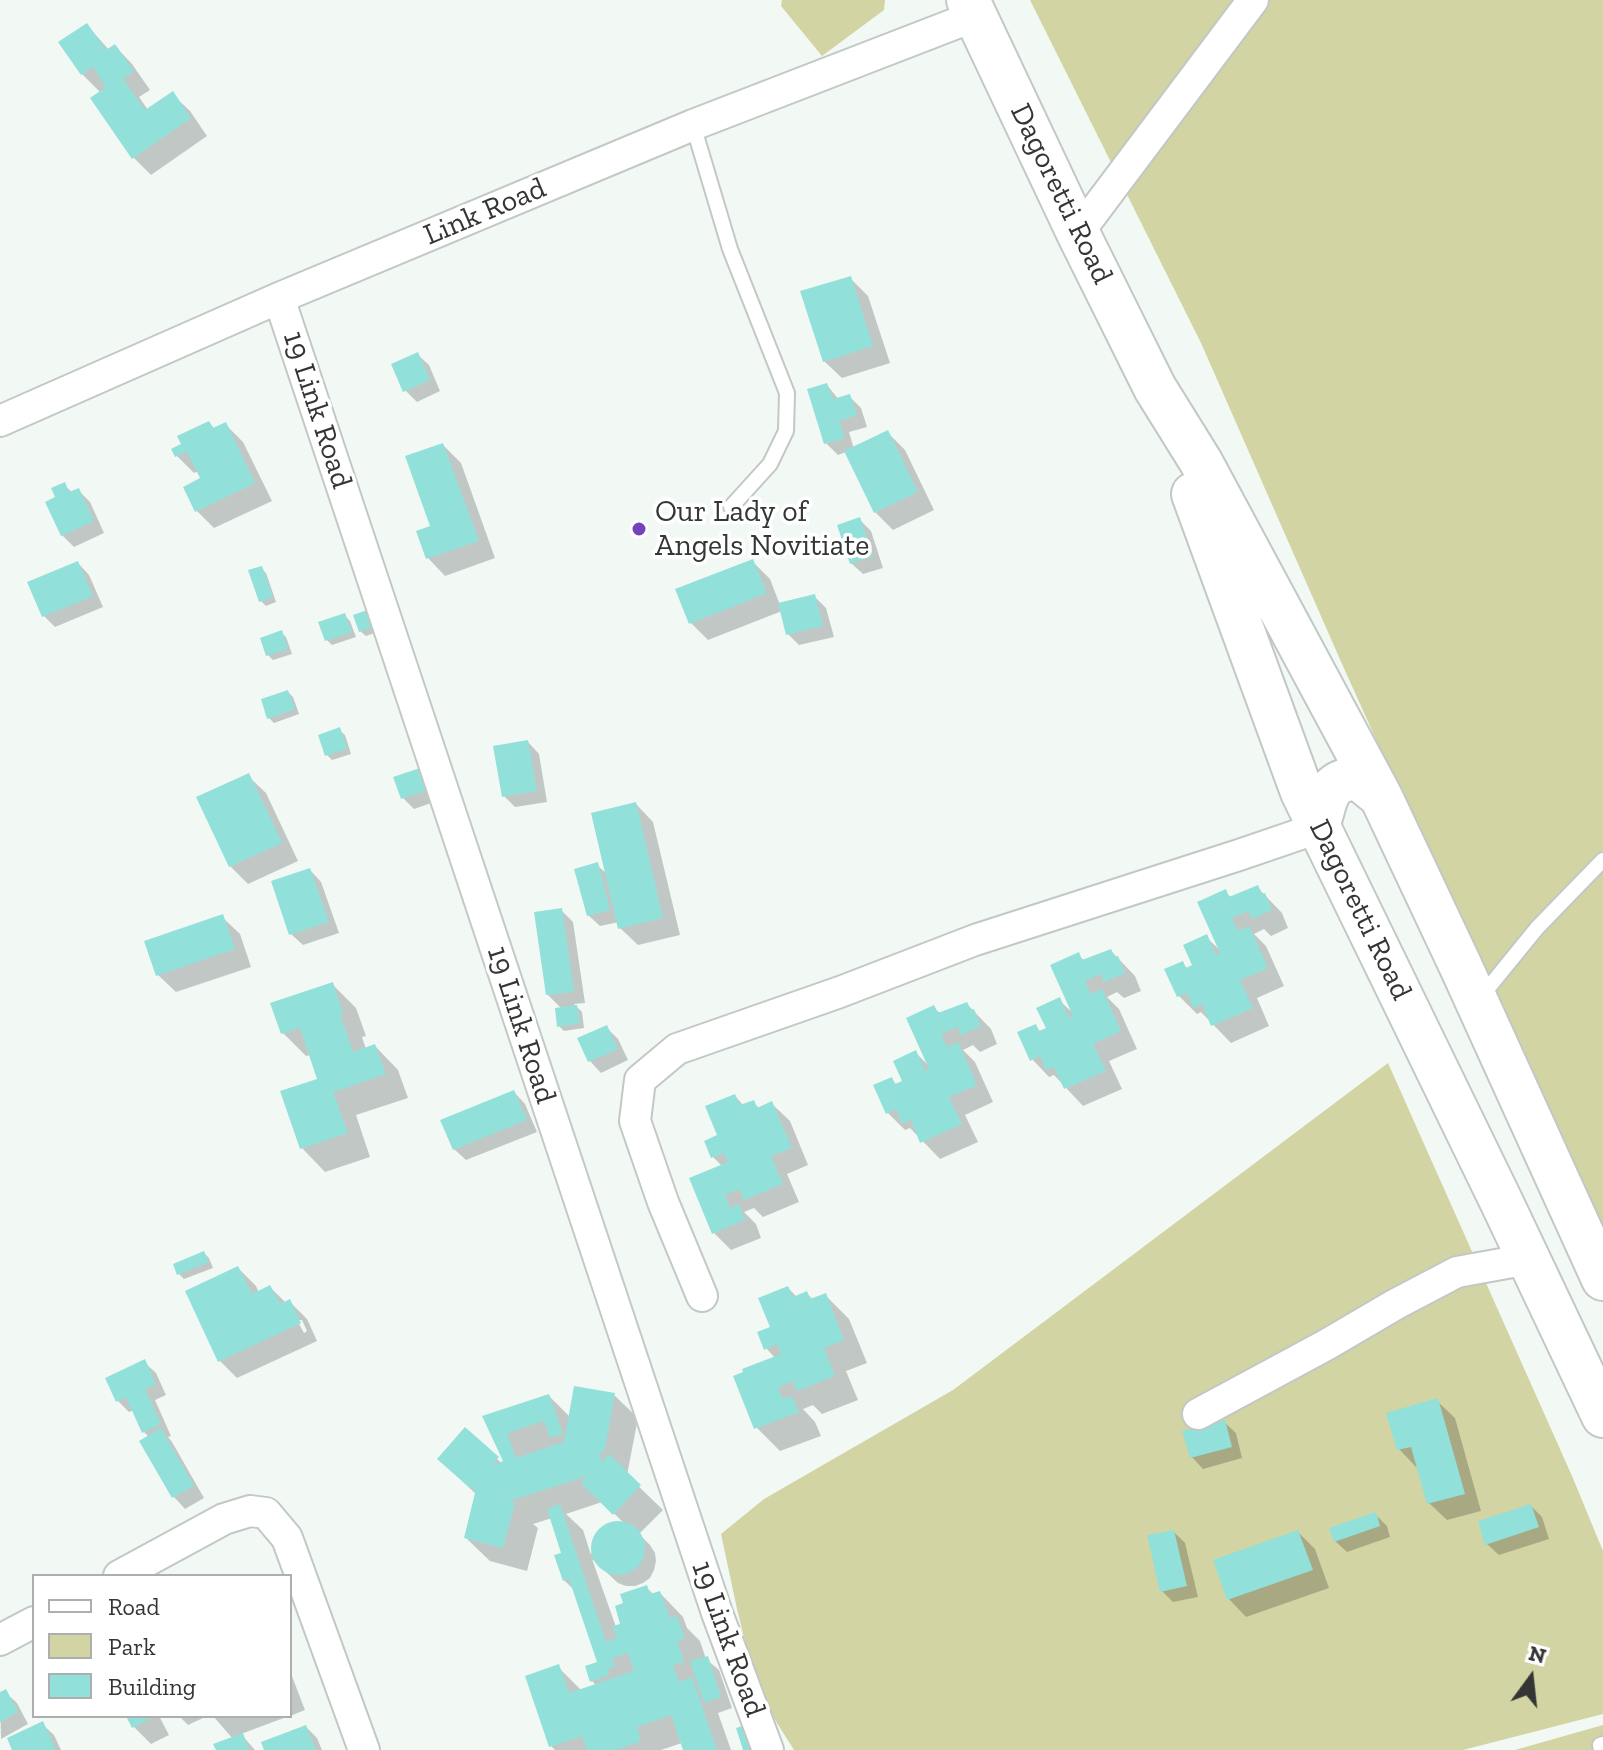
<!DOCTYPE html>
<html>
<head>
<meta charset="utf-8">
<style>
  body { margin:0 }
  #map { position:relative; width:1603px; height:1750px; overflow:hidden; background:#f2f9f5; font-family:"Zilla Slab",serif }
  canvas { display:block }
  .legend { position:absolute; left:32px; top:1574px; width:260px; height:144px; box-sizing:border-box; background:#fff; border:2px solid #adafae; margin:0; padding:10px 14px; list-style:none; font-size:24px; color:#333634 }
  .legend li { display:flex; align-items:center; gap:16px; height:40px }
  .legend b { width:40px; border:2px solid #adafae }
  .north { position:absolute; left:1491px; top:1638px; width:80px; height:80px; -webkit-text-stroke:6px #fff; paint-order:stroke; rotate:15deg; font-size:22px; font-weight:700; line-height:32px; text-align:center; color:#333634 }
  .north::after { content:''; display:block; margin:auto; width:28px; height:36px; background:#333634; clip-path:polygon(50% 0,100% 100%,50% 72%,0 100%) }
</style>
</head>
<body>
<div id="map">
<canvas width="1603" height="1750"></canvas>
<ul class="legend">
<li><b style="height:10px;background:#fff"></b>Road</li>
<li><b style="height:22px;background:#d3d4a3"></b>Park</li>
<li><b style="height:22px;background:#92e0da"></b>Building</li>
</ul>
<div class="north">N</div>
</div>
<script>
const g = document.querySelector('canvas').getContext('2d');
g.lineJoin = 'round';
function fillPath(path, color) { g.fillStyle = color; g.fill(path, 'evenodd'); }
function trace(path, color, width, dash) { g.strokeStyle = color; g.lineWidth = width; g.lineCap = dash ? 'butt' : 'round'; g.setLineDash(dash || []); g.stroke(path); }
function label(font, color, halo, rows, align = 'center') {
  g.font = font + ' "Zilla Slab",serif'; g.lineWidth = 7; g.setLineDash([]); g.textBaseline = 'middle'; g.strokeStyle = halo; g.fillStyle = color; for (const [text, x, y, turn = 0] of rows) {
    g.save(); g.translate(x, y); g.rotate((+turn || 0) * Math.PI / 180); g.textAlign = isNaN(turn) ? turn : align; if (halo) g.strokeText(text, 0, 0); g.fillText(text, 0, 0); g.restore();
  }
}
const green = new Path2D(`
  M782,0H885L884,10L822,56L781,6Z
  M1030,0H1603V1243L1342,664L1201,343Z
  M1388,1063L1572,1476L1603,1551V1714L1463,1750H794L758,1693L737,1609L721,1534L764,1499L953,1390Z
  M1603,1725V1750H1515Z`);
const shadow = new Path2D(`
  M87,25L109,50L115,46L132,64L150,90L139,97L148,110L172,94L190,111L207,136L151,175L133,157L101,93L82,74Z
  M850,278L868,296L890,363L842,378L824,361Z
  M417,354L429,365L440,391L417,402L405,390Z
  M827,385L839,400L849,396L861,408L867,427L849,432L854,449L888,433L905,450L934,510L893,530L875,512L846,452L838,455L826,443L810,390Z
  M209,423L215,429L225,424L243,442L272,501L214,528L197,511L202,479L199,471L194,473L177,456Z
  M443,445L461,463L495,558L445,576L428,558Z
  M64,485L73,493L78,490L90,502L104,533L74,547L62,535L58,498Z
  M859,519L871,531L883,568L863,574L851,563Z
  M752,561L770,579L780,605L814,596L826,608L834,637L799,645L788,634L782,611L708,640L691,623Z
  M78,563L89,575L103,607L55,627L44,616Z
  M261,568L266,573L276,602L266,606L261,601Z
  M345,616L350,621L356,637L332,645L327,640Z
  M355,616L380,631L366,636L360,631Z
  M281,632L286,637L292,654L273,660L268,655Z
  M288,692L293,697L299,714L274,723L269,718Z
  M339,730L345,735L351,754L332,760L327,755Z
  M528,742L539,754L547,802L515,807L504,796Z
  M422,769L440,800L414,809L403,798Z
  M248,776L266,793L298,861L248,884L230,866Z
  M636,804L653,822L680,935L638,945L620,928L619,922L600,926L588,915L597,865L608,875Z
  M310,870L321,882L339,933L303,945L291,934Z
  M1258,888L1282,913L1288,928L1271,936L1264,929L1254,934L1266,946L1284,986L1257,998L1269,1026L1231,1043L1201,1012L1197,1014L1179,996L1182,963L1188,969L1195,966L1206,937L1222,952L1225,892L1232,898Z
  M561,910L573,922L585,1003L574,1004L582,1012L584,1028L564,1031L559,1026L562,1009L548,995Z
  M222,917L240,934L251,967L176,992L158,975Z
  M1111,951L1135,976L1141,991L1124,998L1117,992L1107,997L1119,1009L1137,1049L1109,1061L1122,1089L1083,1106L1054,1075L1049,1077L1032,1059L1035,1026L1041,1032L1048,1029L1059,1000L1074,1014L1078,955L1085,961Z
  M332,984L356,1008L366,1036L362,1037L366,1049L375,1046L398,1070L408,1098L356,1115L370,1157L325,1172L302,1148L320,1080L311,1055L306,1056L283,1033Z
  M967,1004L991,1029L997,1044L980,1052L973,1045L963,1050L975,1062L993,1102L965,1115L978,1142L940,1159L910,1128L905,1130L888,1113L891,1079L897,1085L904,1082L916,1053L930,1067L934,1008L941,1014Z
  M606,1027L618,1039L628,1060L601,1073L590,1061Z
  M514,1092L525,1104L537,1132L466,1160L454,1149Z
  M735,1096L744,1106L753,1102L760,1109L772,1104L790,1121L808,1165L787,1174L799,1202L763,1217L754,1208L744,1212L756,1224L761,1238L731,1250L714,1233L722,1166L713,1157Z
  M204,1253L209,1258L213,1268L184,1279L179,1274Z
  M238,1268L256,1286L259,1293L270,1287L286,1303L289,1301L307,1319L317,1341L237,1378L220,1361ZM297,1320H302L307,1331L304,1333Z
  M788,1288L797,1297L807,1293L813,1300L825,1295L849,1319L867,1363L846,1371L858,1400L822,1414L813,1405L803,1409L815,1422L821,1436L780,1451L756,1427L775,1358L766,1348Z
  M144,1362L156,1373L166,1395L155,1400L171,1436L168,1437L172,1442L204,1498L185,1509L174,1497L141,1441L149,1437L144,1432L134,1410L129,1412L118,1401Z
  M614,1395L638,1418L627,1475L663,1510L639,1534L650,1545L655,1553L656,1561L654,1570L650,1578L643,1583L635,1586H626L618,1583L592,1559L616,1627L623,1625L646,1587L654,1595L660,1593L683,1617L687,1628L700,1641L706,1659L719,1670L732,1708L718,1713L731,1750H685L682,1743L661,1750H555L551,1746L558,1667L582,1691L597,1686L592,1681L599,1663L575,1591L564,1580V1554L552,1518L533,1524L538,1528L527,1571L490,1561L466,1538L477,1495L439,1459L465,1430L508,1469L485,1417L549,1396L571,1418ZM602,1502L624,1523L614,1524L605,1526L598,1532L594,1539L591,1555L583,1530L566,1514Z
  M1437,1401L1455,1418L1481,1511L1447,1520L1429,1503L1419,1466L1416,1467L1399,1449Z
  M1224,1422L1236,1433L1242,1458L1203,1469L1192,1457Z
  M1531,1506L1542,1517L1549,1539L1499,1555L1487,1544Z
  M1375,1514L1387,1526L1390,1537L1347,1552L1335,1541Z
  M1174,1532L1185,1543L1198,1597L1173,1602L1162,1591Z
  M1298,1532L1315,1549L1329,1588L1246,1617L1229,1599Z
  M290,1671L305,1710L290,1716Z
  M5,1692L17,1703L28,1724L1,1739L0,1695Z
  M128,1716H159L169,1735L151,1744L134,1727Z
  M179,1716H202L203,1718L188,1725Z
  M213,1716H289L241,1734L255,1750H218L233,1739Z
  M42,1724L54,1735L61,1750H14Z
  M306,1727L317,1738L322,1750H267Z`);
const building = new Path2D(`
  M87,23L106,50L115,44L134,71L123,79L145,110L173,91L191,118L132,159L90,98L106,87L93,67L81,75L58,42Z
  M851,276L873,346L823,362L800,291Z
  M418,352L430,380L403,392L391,364Z
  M827,383L833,399L850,394L857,415L839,421L845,438L824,444L807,389Z
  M209,421L213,428L226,422L255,483L195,512L183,487L200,478L187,452L175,457L171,449L181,444L177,436Z
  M888,430L918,492L874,513L844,451Z
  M443,443L479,541L426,559L416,531L430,526L405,456Z
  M65,482L69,492L79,488L94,521L61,536L45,502L55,497L51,488Z
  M860,517L873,556L850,564L837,525Z
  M753,559L767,593L689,624L675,589Z
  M78,561L93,596L42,617L27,582Z
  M262,566L273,597L259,602L248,570Z
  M815,594L823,626L786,635L778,603Z
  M370,609L376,626L359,632L353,615Z
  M345,613L352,632L325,641L318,622Z
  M282,630L288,649L266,656L260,638Z
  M288,690L295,709L267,719L261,699Z
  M340,727L347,749L325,756L318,735Z
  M528,740L537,791L502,797L493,746Z
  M423,767L430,789L401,799L393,777Z
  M249,773L282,843L229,867L196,797Z
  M636,802L663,918L618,929L591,813Z
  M598,862L610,910L587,916L574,869Z
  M310,868L329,922L289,935L271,881Z
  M1258,885L1262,894L1265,893L1272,910L1252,919L1248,911L1232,918L1238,931L1249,926L1268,968L1240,980L1253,1008L1211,1026L1202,1004L1193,1008L1187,993L1177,997L1164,969L1183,961L1186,968L1192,965L1183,945L1207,934L1216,955L1220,953L1197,902L1226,889L1229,897Z
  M562,908L574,992L546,995L534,912Z
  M223,914L235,949L156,976L144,941Z
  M1111,949L1115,957L1118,956L1125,973L1104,982L1101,974L1085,981L1091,994L1102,989L1121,1031L1093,1044L1106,1071L1064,1089L1054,1067L1046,1070L1040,1056L1030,1061L1017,1032L1036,1024L1039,1031L1046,1028L1036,1008L1060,997L1069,1018L1073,1016L1050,965L1079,952L1082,960Z
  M333,982L343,1013L340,1014L353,1052L375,1044L386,1074L333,1092L348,1133L300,1149L280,1091L317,1079L300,1028L281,1034L270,1003Z
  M967,1002L971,1010L974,1009L981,1026L961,1035L957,1027L941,1034L947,1047L958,1042L977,1085L949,1097L962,1124L920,1143L911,1120L902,1124L896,1109L886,1114L873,1085L892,1077L895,1084L902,1081L893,1061L916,1050L925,1071L929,1069L906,1018L934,1005L938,1013Z
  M577,1005L580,1023L557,1027L555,1008Z
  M607,1025L618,1049L588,1062L577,1038Z
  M514,1090L527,1120L453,1150L440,1120Z
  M735,1094L740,1105L754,1100L757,1108L772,1101L792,1148L771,1156L783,1184L744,1200L739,1189L725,1195L730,1208L739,1204L745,1220L712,1234L689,1178L728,1162L724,1153L711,1158L704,1141L717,1135L705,1106Z
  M204,1251L209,1262L177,1275L173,1264Z
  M238,1266L252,1294L270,1285L280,1304L290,1299L301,1323L218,1362L185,1291Z
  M788,1286L793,1297L807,1291L810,1299L826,1293L844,1340L824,1348L835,1376L797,1391L793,1381L778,1387L783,1399L792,1396L799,1412L754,1429L733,1376L743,1372L742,1369L781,1354L777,1344L764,1350L757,1332L770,1327L758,1298Z
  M145,1359L156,1384L145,1389L161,1424L142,1433L126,1397L116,1402L105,1378Z
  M574,1386L615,1393L604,1453L599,1452L602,1462L609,1454L641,1485L613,1515L581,1483L588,1476L509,1501L515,1503L503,1548L464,1538L475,1493L473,1486L471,1489L437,1459L465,1427L499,1457L492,1465L503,1461L482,1416L549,1394L563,1434L550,1438L544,1421L507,1433L516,1458L564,1442Z
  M1438,1398L1465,1494L1427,1504L1411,1447L1397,1450L1386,1413Z
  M1225,1420L1232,1447L1190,1458L1182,1431Z
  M161,1428L194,1486L172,1498L139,1441Z
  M560,1504L606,1642L617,1638L613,1626L620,1624L615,1606L623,1603L620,1594L647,1585L650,1594L660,1591L670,1618L677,1616L685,1638L677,1641L684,1662L673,1665L679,1682L692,1677L717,1750H683L671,1715L637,1727L641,1741L616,1750H587L582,1736L549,1747L525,1676L559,1664L569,1693L634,1671L628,1653L612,1658L615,1667L607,1669L609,1675L590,1682L585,1666L597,1662L569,1579L563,1581L554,1555L561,1553L547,1509Z
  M1531,1504L1539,1527L1485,1545L1478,1521Z
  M1376,1512L1380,1526L1334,1542L1329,1528Z
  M591 1548a27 27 0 1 1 54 0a27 27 0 1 1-54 0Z
  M1174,1530L1187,1586L1160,1592L1147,1535Z
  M1298,1530L1313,1570L1227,1600L1213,1560Z
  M708,1656L721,1697L704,1703L690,1661Z
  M6,1689L18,1712L0,1722V1692Z
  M126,1716H155L132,1728Z
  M43,1721L56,1750H12L7,1738Z
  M754,1722L763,1750H743L736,1728Z
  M306,1725L316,1750H264L261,1742Z
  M243,1733L249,1750H216L213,1744Z`);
const service = new Path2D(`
  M693,125L730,249L787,393L786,431L770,464L731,507
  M1480,998L1537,928L1603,860
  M1601,1750L1600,1745L1603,1744`);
const minor = new Path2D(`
  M1078,233L1253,0
  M279,298L717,1613L768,1750
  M0,421L279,298L693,125L975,16
  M702,1296L663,1202L635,1121L640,1080L677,1049L840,992L975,940L1239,855L1321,827
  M1198,1414L1326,1345L1396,1304L1457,1272L1529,1259
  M119,1576L224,1519L250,1511L266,1513L287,1538L364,1750
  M0,1640L34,1622`);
const secondary = new Path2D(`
  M968,0L1078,233L1155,388L1201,462L1381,797L1462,969L1603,1279
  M1193,494L1302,792L1502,1203L1603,1416
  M1319,824C1327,798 1327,778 1359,779L1381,797`);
const markers = [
  [639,529,8,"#7442b9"]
];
const streetNames = [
  ["Dagoretti Road",1061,194,64],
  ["Link Road",485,212,-23],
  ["19 Link Road",317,410,72],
  ["Dagoretti Road",1360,910,64],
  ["19 Link Road",521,1025,72],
  ["19 Link Road",728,1639,70]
];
const poiNames = [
  ["Our Lady of",655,512],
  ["Angels Novitiate",655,546]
];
fillPath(green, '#d3d4a3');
fillPath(shadow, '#0003');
fillPath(building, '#92e0da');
trace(service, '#c2c8c5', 18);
trace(minor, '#c2c8c5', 34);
trace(secondary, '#c2c8c5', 46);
trace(service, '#fff', 14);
trace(minor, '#fff', 30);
trace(secondary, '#fff', 42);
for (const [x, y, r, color] of markers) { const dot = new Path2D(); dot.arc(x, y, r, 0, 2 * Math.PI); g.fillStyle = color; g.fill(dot); trace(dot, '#fff', 3); }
label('30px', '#333634', '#fff', streetNames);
label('30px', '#333634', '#fff', poiNames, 'left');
</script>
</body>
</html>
